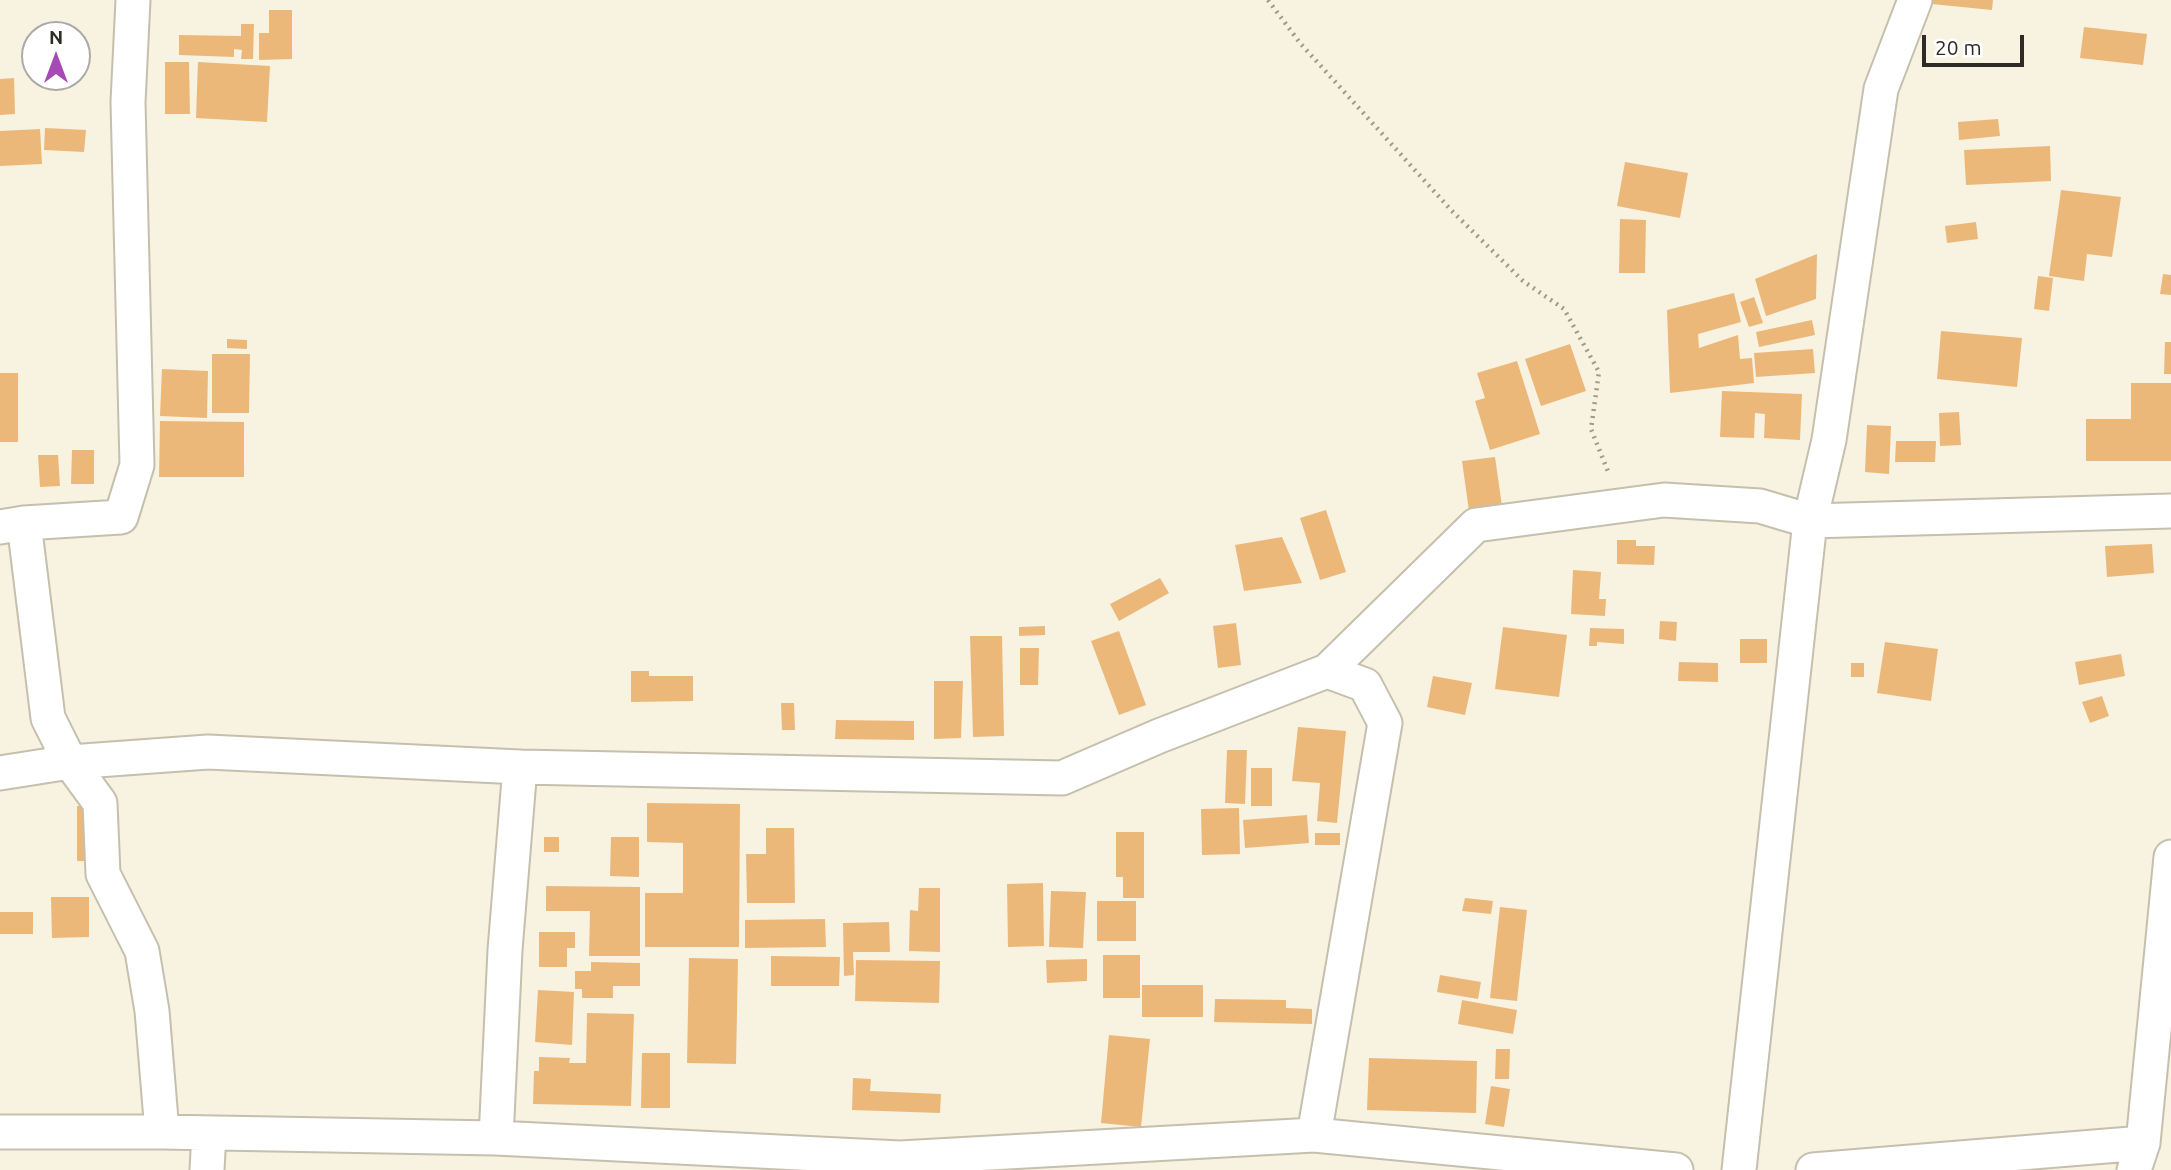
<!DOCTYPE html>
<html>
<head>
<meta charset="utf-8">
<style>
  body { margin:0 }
  #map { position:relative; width:2171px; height:1170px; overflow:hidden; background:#f8f2e0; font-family:Ubuntu,sans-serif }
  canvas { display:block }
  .north { position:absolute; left:21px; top:21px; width:70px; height:70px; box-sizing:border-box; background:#fff; border:2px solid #abaaa8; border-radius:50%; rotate:0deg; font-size:19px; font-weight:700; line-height:28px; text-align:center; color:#2d2b25 }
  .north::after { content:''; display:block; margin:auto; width:24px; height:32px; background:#a54ab4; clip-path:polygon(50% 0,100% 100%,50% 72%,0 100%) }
  .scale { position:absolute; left:1922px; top:35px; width:102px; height:32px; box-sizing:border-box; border:4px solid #2d2b25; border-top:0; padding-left:9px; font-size:21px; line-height:24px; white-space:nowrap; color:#2d2b25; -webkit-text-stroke:5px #fff; paint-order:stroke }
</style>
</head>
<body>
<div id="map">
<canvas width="2171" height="1170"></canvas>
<div class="north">N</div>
<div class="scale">20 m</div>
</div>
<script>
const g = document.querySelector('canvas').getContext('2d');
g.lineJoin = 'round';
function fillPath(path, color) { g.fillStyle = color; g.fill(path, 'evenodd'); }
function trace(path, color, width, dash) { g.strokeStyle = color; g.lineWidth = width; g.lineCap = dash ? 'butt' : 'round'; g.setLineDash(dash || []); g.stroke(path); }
const building = new Path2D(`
  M1932,0H1993L1992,10L1932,4Z
  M269,10H292V59L259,60V33H269Z
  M241,24H254L253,59H241L242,50L234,49V57L179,55V35L241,36Z
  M2084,27L2147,34L2143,65L2080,58Z
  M165,62H189L190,114H165Z
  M198,62L270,66L267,122L196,118Z
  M14,78L15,114L0,115V79Z
  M1998,119L2000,136L1959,140L1958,122Z
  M45,128L86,130L84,152L44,150Z
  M40,129L42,164L0,166V131Z
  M2050,146L2051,181L1966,185L1964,150Z
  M1625,162L1688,173L1680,218L1617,206Z
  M2061,190L2121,197L2112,257L2087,254L2084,281L2049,276Z
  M1620,219L1646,220L1645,273H1619Z
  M1976,222L1978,239L1947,243L1945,226Z
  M1817,254L1816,299L1766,316L1755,279Z
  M2163,274L2171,275V295L2160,294Z
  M2038,276L2053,278L2049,311L2034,309Z
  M1734,293L1741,322L1698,334L1699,348L1738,335L1740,359L1752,358L1754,383L1670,393L1667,310Z
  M1754,297L1763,323L1749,327L1740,302Z
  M1812,320L1815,335L1759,347L1756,332Z
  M1941,331L2022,338L2017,387L1937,379Z
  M227,339L247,340V349L227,348Z
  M2165,342H2171V374H2164Z
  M1570,344L1586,391L1541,406L1525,359Z
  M1813,349L1815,373L1756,377L1754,353Z
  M212,354H250L249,413H212Z
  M1517,361L1540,434L1490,450L1475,401L1485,398L1477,373Z
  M162,369L208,371L207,418L160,416Z
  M0,373H18V442H0Z
  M2131,383H2171V461H2086V419H2131Z
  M1722,391L1802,394L1800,440L1764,438L1765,414L1755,413L1754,438L1720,437Z
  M1959,412L1961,445L1940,446L1939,413Z
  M160,421L244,422V477H159Z
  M1867,425L1891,426L1889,474L1865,472Z
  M1896,441H1936L1935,462H1895Z
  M72,450H94V484H71Z
  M38,455H58L60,486L40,487Z
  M1495,457L1503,513L1470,518L1462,461Z
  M1326,510L1346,572L1320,580L1300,518Z
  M1282,537L1302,583L1244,591L1235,545Z
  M1617,540H1636V546H1655L1654,565L1617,564Z
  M2152,544L2154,573L2107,577L2105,546Z
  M1573,570L1601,572L1599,599H1606L1605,616L1571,614Z
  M1160,578L1169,593L1119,621L1110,604Z
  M1660,621L1677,622L1676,641L1659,639Z
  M1236,623L1241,665L1218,668L1213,626Z
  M1045,626V635L1019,636V627Z
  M1503,627L1567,635L1559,697L1495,689Z
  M1590,628L1624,629V644L1597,642V646H1589Z
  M1119,631L1146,705L1119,715L1091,641Z
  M970,636H1002L1004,736L973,737Z
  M1740,639H1767V663H1740Z
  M1885,642L1938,649L1931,701L1877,693Z
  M1020,648H1039L1038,685H1020Z
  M2121,654L2125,676L2079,685L2075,662Z
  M1679,662L1718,663V682L1678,681Z
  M1851,663H1864V677H1851Z
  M631,671H649V676H693V701L631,702Z
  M1433,676L1472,683L1465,715L1427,707Z
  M934,681H963L961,738L934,739Z
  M2102,696L2109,716L2090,723L2082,702Z
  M781,703H794L795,730H782Z
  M836,720L914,721V740L835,739Z
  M1298,727L1346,731L1337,823L1317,821L1320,783L1292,781Z
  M1227,750H1247L1245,804L1225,803Z
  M1251,768H1272V806H1251Z
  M647,803L740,804L739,947H645V893H683V843L647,842Z
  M77,806H91V861H77Z
  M1239,808L1240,854L1202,855L1201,809Z
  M1307,815L1309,843L1245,848L1243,820Z
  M766,828H794L795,903H747L746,854H766Z
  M1116,832H1144V898H1123V877H1116Z
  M1315,833H1340V845H1315Z
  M544,837H559V852H544Z
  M611,837H639V877L610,876Z
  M1043,883L1044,946L1008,947L1007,884Z
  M546,886L640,887V956H589L590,911H546Z
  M919,888H940V952L909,951L910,910L918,911Z
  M1051,891L1086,892L1083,948L1049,947Z
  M51,897H89V937L52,938Z
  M1465,898L1493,901L1491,914L1462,911Z
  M1097,901H1136V941H1097Z
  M1500,907L1527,910L1517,1001L1490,998Z
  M0,912H33V934H0Z
  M825,919L826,947L745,948V920Z
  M889,922L890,952H853L854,975L844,976L843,923Z
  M539,932H575V948H567V967H539Z
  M1103,955H1140V998H1103Z
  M771,956L840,957L839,986H771Z
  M689,958L738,959L736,1064L687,1063Z
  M1087,959V981L1047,983L1046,960Z
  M856,960L940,961L939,1003L855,1001Z
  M591,962L640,963V986H613V998H582V989H575V971H591Z
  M1440,975L1481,982L1478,999L1437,992Z
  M1142,985H1203V1017H1142Z
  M538,990L574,992L572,1045L535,1042Z
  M1215,999L1286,1000V1008L1312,1009V1024L1214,1022Z
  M1462,1000L1517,1010L1513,1034L1458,1024Z
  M587,1013L634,1014L631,1106L533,1104L534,1071H539V1057L570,1058L569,1063H586Z
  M1109,1035L1150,1039L1141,1127L1101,1123Z
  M1496,1049H1510L1509,1079H1495Z
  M642,1053H670V1108H641Z
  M1369,1058L1477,1061L1476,1113L1367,1110Z
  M853,1078L871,1079L870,1091L941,1094L940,1113L852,1110Z
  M1491,1086L1510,1089L1504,1127L1485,1124Z`);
const path = new Path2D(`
  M1268,0L1300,43L1451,210L1523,281L1564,309L1599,372L1591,429L1609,474`);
const minor = new Path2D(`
  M24,523L48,718L70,762L100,803L103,874L142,951L152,1011L162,1132
  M0,527L24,523L121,517L137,465L128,102L133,0
  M1327,671L1476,525L1664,500L1760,506L1810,521L2171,511
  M0,773L70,762L208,752L520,767L1062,778L1159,736L1327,671L1365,685L1385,723L1314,1135
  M0,1132H162L496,1138L900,1158L1314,1135L1676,1170
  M496,1138L505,950L520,767
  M207,1170L209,1133
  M1739,1170L1810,521L1829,440L1881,89L1915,0
  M1813,1170L2143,1143
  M2134,1170L2143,1143L2171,857`);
fillPath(building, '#ecb87a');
trace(minor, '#c5bfae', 37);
trace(path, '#9e9a8d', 4.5, [2, 5]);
trace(minor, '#fff', 33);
</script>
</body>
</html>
